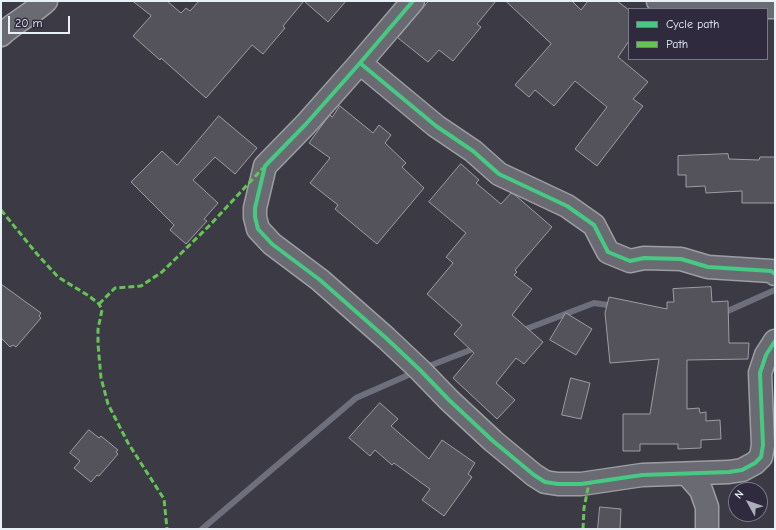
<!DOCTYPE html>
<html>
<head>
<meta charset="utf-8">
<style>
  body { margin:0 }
  #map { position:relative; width:776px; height:530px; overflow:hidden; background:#3c3a44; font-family:"Comic Neue",sans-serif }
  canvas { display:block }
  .frame { position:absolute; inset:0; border:2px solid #e8f1f8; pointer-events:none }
  .legend { position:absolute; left:628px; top:8px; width:140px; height:52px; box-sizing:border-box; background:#2f2a3d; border:1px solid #797a88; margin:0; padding:5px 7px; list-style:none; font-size:12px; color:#e8f1f8 }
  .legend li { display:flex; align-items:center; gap:8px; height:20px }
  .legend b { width:20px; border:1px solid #797a88 }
  .north { position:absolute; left:728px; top:482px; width:40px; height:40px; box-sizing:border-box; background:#2f2a3d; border:1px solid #797a88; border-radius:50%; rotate:310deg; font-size:11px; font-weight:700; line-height:16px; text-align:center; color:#e8f1f8 }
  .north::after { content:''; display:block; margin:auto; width:14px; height:18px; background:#acb1b9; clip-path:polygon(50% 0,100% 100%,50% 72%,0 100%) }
  .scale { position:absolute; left:8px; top:16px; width:62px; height:18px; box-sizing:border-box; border:2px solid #e8f1f8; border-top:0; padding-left:5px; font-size:12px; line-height:14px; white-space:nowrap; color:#e8f1f8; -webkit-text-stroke:3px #2f2a3d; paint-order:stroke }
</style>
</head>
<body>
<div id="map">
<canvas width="776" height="530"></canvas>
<div class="frame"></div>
<ul class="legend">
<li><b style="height:5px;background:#46c982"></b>Cycle path</li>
<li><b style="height:5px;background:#66c356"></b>Path</li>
</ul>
<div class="north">N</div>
<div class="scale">20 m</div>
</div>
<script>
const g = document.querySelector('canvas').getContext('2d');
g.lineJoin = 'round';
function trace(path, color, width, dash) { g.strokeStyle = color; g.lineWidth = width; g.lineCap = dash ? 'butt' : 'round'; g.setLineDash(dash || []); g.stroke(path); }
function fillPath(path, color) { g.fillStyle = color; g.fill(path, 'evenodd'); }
const stream = new Path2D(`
  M721,314L775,290
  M521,331L594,303L614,306
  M424,368L478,347
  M202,529L356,398L415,372`);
const building = new Path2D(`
  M133,1H167L181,13L186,8L190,11L199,1H346L328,22L304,1L283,26L285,28L263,54L252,45L206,98L161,58L160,60L133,36L151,16Z
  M429,1H496L477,24L481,27L453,61L439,50L428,62L398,38Z
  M506,1H572L581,10L588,1H617L629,10V41L618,57L648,82L633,99L643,106L597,166L575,149L607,107L575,81L554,106L535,90L529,97L515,85L551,44Z
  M340,106L373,133L379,125L391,135L385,143L406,163L402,167L424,188L377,244L335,209L338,205L310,183L330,158L309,143L325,121L330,115L332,117Z
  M219,116L257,148L235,174L215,157L193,180L218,203L204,219L207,221L186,244L170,230L174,225L131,182L162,151L177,165Z
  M728,154L729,159L759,160L760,157H775V203H742V191L706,193L705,186L686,187V175H678V156Z
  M461,164L479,180L476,183L501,204L511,193L515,195L552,227L515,270L517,272L514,275L532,289L512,315L543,342L524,364L516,358L496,383L515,400L497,419L453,378L474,353L454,334L462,325L427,294L453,263L446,257L466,233L429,202Z
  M1,284L41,313L39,316L41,318L16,347L13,345L10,347L1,338Z
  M711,287L712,302L728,301L729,343H749L748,359L687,360V409L699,408L700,413L706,412V421L720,420L721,439L701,440V448L678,449V444H640V451H623V414H650L659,359L610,363L605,313L609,297L667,309V302H674L673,289Z
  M566,313L592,329L576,355L550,340Z
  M571,378L590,383L581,419L562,415Z
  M380,403L398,419L391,426L429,459L442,440L475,463L468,474L472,477L444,516L422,500L430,489L394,463L392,465L375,450L370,456L349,438Z
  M89,430L99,438L101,436L118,450L116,452L118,454L99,476L97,475L91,482L74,468L80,461L70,453Z
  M600,507L621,509L620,529H598Z`);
const minor = new Path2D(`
  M413,1L360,63L306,124L265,166L255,208V217L258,229L272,244L320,280L386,338L420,370L449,400L493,441L534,475L545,482L558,484H581L642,475L729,472L742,470L755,463L761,457L763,445L760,373L766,355L775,341
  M658,1L665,5L681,7H775
  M1,35C15,22 32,14 46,1
  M360,63L436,126L473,151L499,174L567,206L594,225L608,252L630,261L644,258L681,259L708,267L771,271L775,274
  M687,474L701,490L707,507V529`);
const quiet = new Path2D(`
  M1,210L37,254L58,277L89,296L99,304L102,310L98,329V344L101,378L108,404L128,443L164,499L167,529
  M99,304L115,288L141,286L162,272L210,225L263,168
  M583,529L584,508L589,483`);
const cycleway = new Path2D(`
  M413,1L360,63L306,124L265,166L255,208V217L258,229L272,244L320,280L386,338L420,370L449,400L493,441L534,475L545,482L558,484H581L642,475L729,472L742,470L755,463L761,457L763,445L760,373L766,355L775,341
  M360,63L436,126L473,151L499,174L567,206L594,225L608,252L630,261L644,258L681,259L708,267L771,271L775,274`);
trace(stream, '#6e6f7c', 6);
fillPath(building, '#54525a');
trace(building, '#9d9ea4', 1);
trace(minor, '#9d9ea4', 25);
trace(minor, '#6a6b72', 22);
trace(quiet, '#66c356', 3, [6, 3]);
trace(cycleway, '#46c982', 4);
</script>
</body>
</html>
